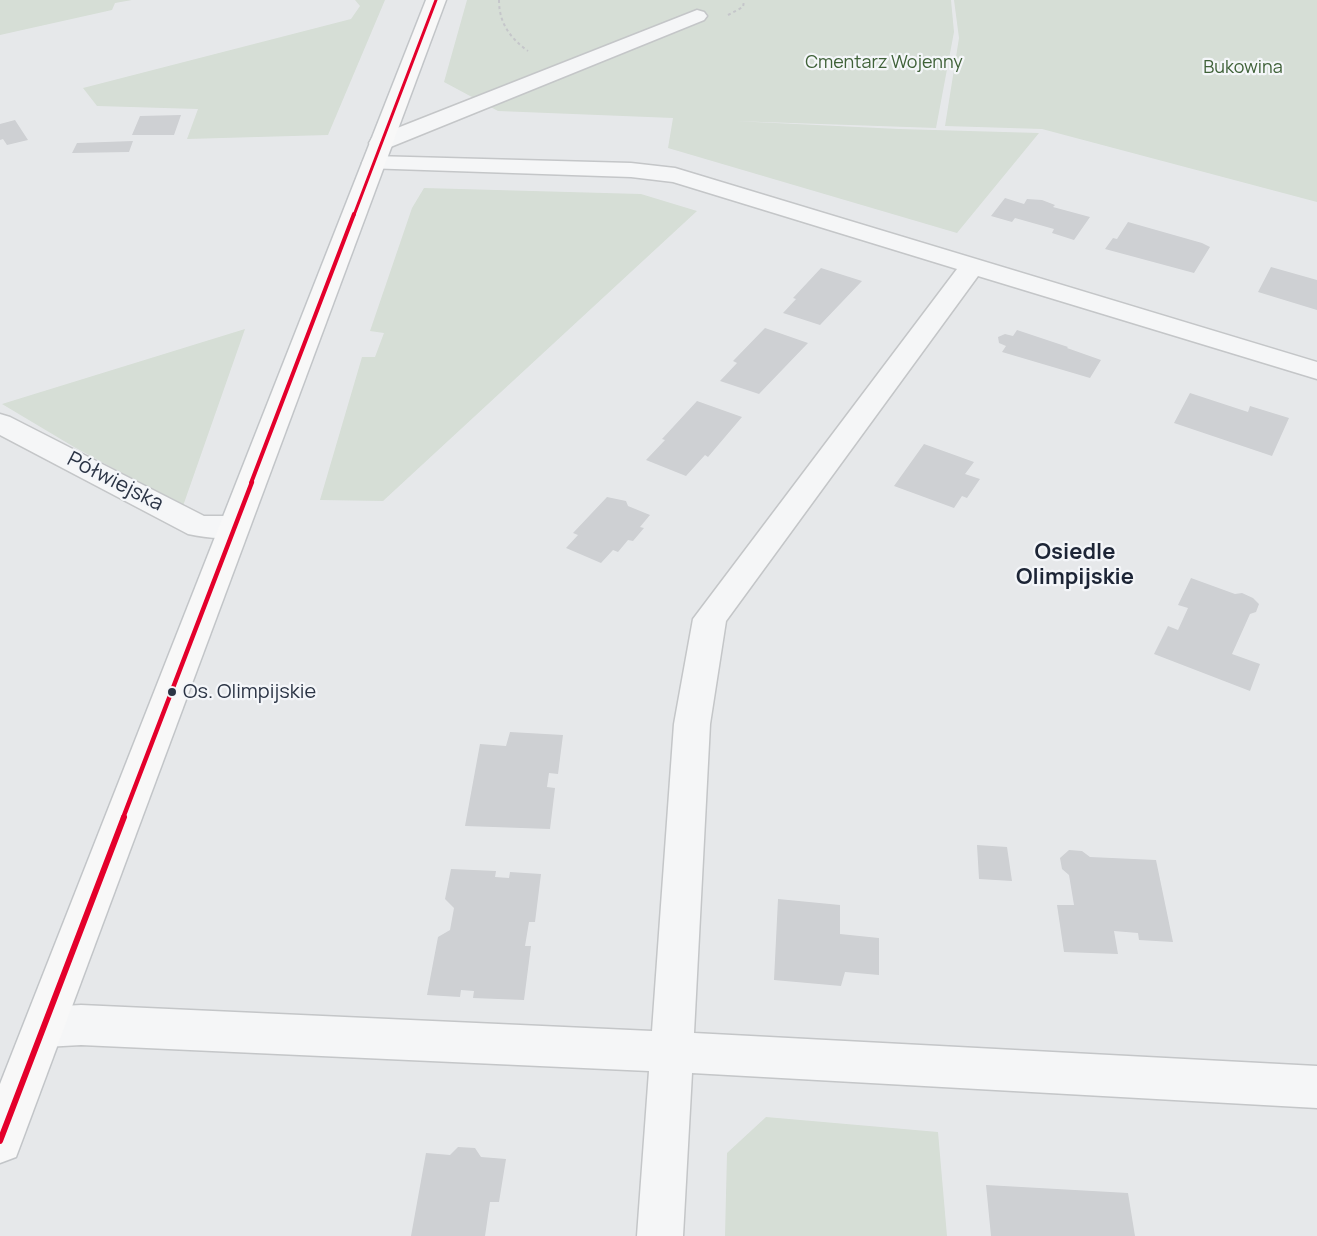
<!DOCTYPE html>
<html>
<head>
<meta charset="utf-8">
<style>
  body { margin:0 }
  canvas { display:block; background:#e6e8ea }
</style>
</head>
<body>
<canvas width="1317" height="1236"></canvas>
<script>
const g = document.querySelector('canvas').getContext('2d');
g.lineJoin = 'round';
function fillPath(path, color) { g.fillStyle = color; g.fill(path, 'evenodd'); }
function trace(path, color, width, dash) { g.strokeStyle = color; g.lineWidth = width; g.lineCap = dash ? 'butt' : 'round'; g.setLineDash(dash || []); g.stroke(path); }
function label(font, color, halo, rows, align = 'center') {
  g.font = font + ' Manrope,sans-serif'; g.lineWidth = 4.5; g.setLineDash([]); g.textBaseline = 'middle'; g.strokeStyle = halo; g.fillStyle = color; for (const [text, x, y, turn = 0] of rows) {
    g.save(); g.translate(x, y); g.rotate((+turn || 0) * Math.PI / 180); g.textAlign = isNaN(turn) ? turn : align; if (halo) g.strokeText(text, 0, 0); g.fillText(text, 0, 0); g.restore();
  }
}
const green = new Path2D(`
  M0,0H132L115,3L112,10L0,35Z
  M355,0H385L328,135L187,139L198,109L97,106L83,88L351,19L360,6Z
  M467,0H951L954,32L936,128L734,121L899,129L1039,133L957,233L668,148L673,118L498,111L444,82Z
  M954,0H1317V202L1042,129L945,126L959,38Z
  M424,188L641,194L697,211L383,501L320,500L362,357H375L384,333L370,331L412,208Z
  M245,329L183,506L74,447L2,404Z
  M766,1117L938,1132L947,1236H725L727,1153Z`);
const building = new Path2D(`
  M181,115L174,135H132L140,116Z
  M15,120L28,140L7,145L3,139L0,140V124Z
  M133,141L129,152L72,153L77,143Z
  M1005,198L1024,204L1027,199L1042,200L1055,205L1053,207L1090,217L1074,240L1052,233L1054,229L1015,218L1012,222L991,216Z
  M1128,222L1202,243L1210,247L1194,273L1105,249L1113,238L1117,239Z
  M1271,267L1317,280V310L1258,292Z
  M821,268L862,281L820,325L783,313L796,299L793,298Z
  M765,328L808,343L759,394L720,381L737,363L733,361Z
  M1017,330L1068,347L1067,348L1101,360L1090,378L1002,352L1006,346L999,343L998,337L1005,334L1013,336Z
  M1190,393L1248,412L1250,406L1289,418L1272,456L1174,423Z
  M697,401L742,417L708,457L705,455L686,476L646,460L665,440L662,439Z
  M924,444L974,462L965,474L980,479L967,498L962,496L954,508L894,486Z
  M607,497L626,501L628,506L650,515L640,527L644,528L633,541L628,540L618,552L613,550L601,563L566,548L578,535L573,533Z
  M1191,578L1235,594L1242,593L1253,598L1259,604L1256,612L1250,614L1232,654L1260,664L1250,691L1154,654L1168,626L1178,630L1188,608L1178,605Z
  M510,732L563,735L558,774L549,773L547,787L555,788L550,829L465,826L480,744L506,746Z
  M977,845L1007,847L1012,881L979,879Z
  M1069,850L1082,851L1090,857L1156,860L1173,942L1139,940L1138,933L1114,931L1118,954L1064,952L1057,905H1074L1069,875L1062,869L1060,858Z
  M451,869L496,871L495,877L509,878L510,872L541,874L535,922H529L525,946H531L524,1000L473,998L474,991L461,990L460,997L427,995L438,937L450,930L454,908L445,899Z
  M778,899L840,905V934L879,938V975L845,972L841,986L774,980Z
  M458,1147L475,1148L481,1157L506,1159L499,1202H490L485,1236H411L426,1153L450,1155Z
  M986,1185L1128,1193L1135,1236H991Z`);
const path = new Path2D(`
  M499,0C499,23 510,38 528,51
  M728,15L743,7L744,1`);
const minor = new Path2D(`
  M697,10L704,12L707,16L704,20L388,148L380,150L372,148L369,143L372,138Z
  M373,156L631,163L675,168L1317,362V379L978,276L726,621L710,724L694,1033L1317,1066V1108L692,1073L683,1236H637L649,1071L81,1045L45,1047L30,1041L24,1027L30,1013L45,1007L81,1005L652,1031L674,724L693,619L957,269L673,182L631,177L365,168L362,163L365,158Z
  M0,414L10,417L204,516H233L244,519L248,527L244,535C226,540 206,538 188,534L0,435Z`);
const major = new Path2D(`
  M426,0H446L22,1141L16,1157L0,1163V1084Z`);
const bus1Far3 = new Path2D(`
  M354,215L436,0`);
const bus1Far2 = new Path2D(`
  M251,483L354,214`);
const bus1Far1 = new Path2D(`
  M123,818L252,482`);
const bus1 = new Path2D(`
  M0,1141L124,817`);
const markers = [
  [172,692,5,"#2b3445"]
];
const farParknames = [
  ["Cmentarz Wojenny",884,63],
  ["Bukowina",1243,68]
];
const busNames = [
  ["Os. Olimpijskie",183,692]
];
const streetNames = [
  ["Półwiejska",115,482,27]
];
const neighbourhoodNames = [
  ["Osiedle",1075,553],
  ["Olimpijskie",1075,578]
];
fillPath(green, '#d6ded6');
fillPath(building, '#ced0d3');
trace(minor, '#c4c6c8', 3);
trace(major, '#c2c5c8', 3);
trace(path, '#c5c6ca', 2, [3, 3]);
fillPath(minor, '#f5f6f7');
fillPath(major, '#f8f8f8');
trace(bus1Far3, '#e4002b', 3);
trace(bus1Far2, '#e4002b', 4);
trace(bus1Far1, '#e4002b', 4.5);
trace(bus1, '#e4002b', 6);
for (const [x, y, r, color] of markers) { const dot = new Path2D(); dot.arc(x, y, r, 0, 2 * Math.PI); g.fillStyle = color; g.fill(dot); trace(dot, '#f4f6f9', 2); }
label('18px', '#3f6138', '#f4f6f9', farParknames);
label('20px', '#2b3445', '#f4f6f9', busNames, 'left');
label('21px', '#2b3445', '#f4f6f9', streetNames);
label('bold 22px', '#1d2536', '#f4f6f9', neighbourhoodNames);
</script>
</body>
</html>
